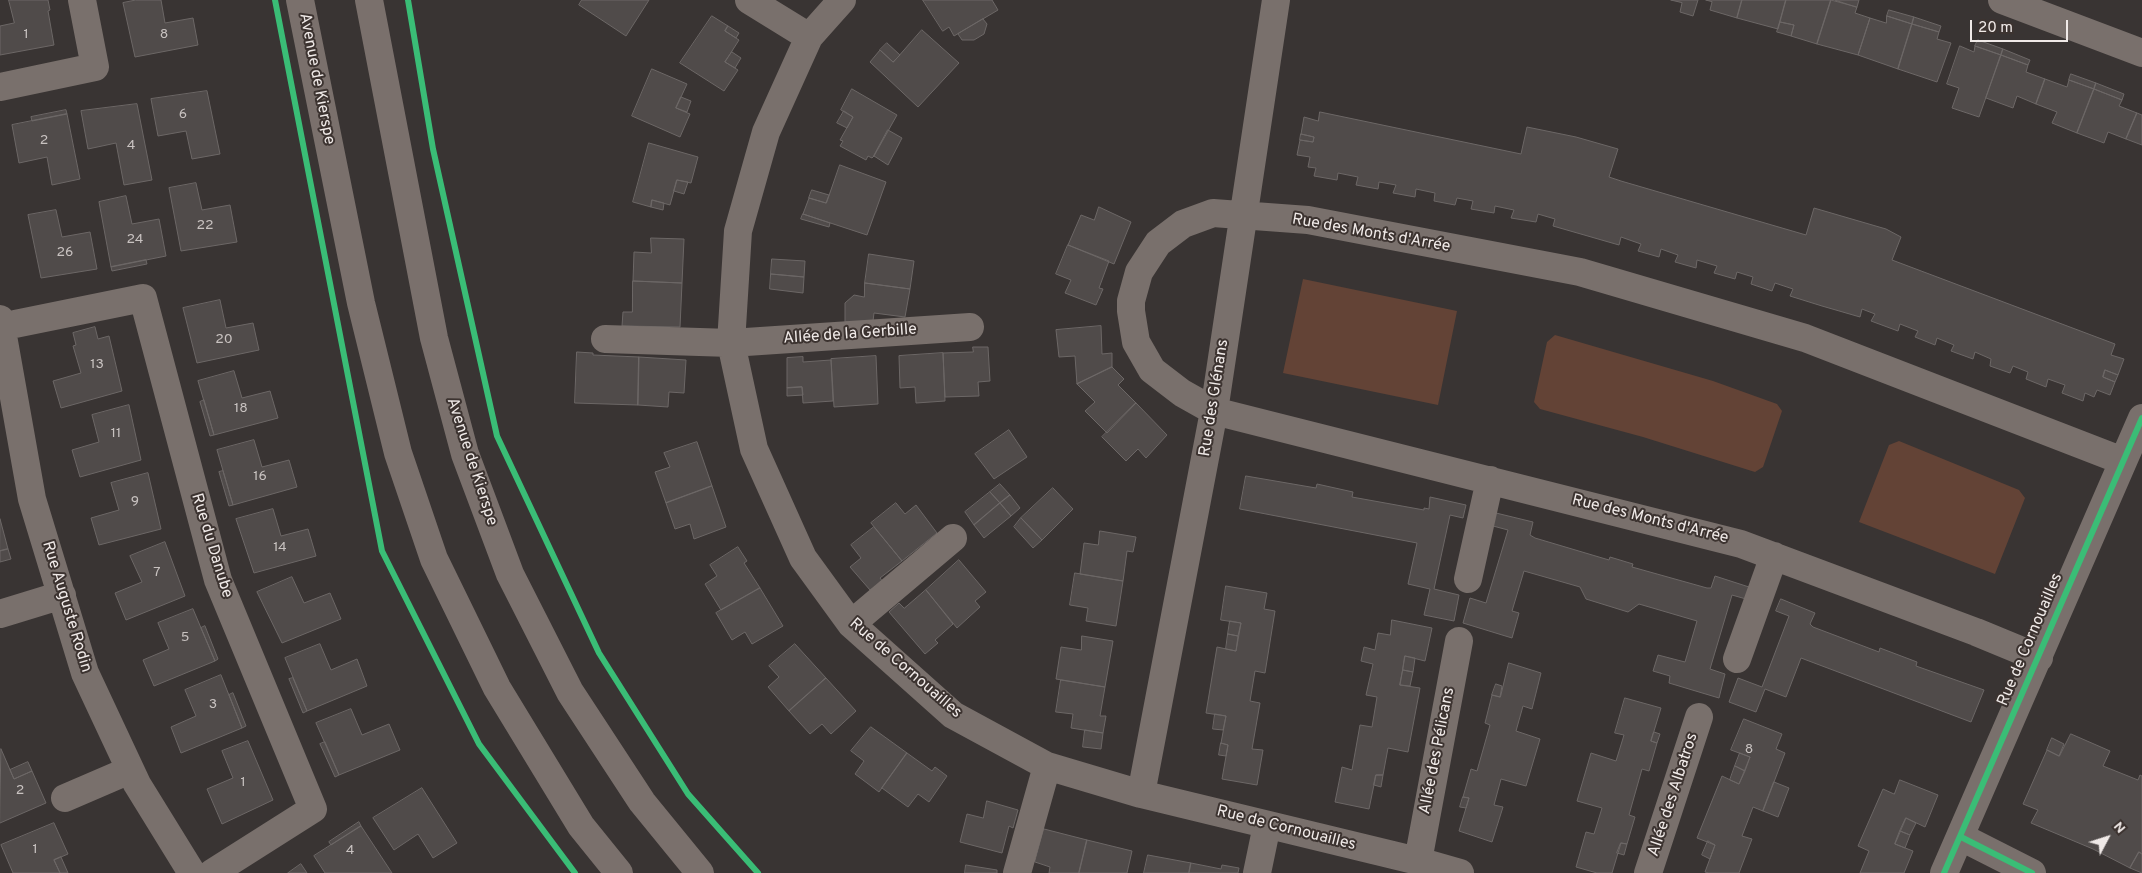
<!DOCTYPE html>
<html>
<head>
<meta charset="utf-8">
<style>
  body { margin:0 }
  #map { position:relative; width:2142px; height:873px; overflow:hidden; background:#393433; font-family:Overpass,sans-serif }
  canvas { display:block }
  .north { position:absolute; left:2082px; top:813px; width:50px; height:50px; -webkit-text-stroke:4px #3c3330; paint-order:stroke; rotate:50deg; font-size:14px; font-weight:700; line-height:20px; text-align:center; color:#f0eae8 }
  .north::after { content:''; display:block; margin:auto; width:18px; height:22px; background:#f0eae8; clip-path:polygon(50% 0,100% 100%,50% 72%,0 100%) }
  .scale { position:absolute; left:1970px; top:20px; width:98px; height:22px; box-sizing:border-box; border:2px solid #f0eae8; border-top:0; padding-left:6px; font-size:15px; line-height:18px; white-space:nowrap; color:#f0eae8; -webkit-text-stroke:4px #3c3330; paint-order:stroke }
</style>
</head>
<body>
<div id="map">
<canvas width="2142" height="873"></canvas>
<div class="north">N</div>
<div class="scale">20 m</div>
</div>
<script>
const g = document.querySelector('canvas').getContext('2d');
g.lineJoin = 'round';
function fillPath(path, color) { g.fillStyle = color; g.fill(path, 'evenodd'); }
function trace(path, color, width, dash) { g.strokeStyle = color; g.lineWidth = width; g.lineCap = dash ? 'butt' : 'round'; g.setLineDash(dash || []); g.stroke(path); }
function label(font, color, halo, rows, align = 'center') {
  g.font = font + ' Overpass,sans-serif'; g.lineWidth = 4; g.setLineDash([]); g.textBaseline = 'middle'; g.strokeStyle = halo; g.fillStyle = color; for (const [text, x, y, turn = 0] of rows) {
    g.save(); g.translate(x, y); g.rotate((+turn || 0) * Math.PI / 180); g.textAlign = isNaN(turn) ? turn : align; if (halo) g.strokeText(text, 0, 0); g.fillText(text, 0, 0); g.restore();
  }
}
const green = new Path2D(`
  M1303,279L1457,311L1438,405L1283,373Z
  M1555,335L1713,381L1777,404L1782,411L1763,467L1755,472L1643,437L1540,409L1534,402L1547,342Z
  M1899,441L2019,490L2025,498L1995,574L1859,522L1889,445Z`);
const building = new Path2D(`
  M9,0H48L50,10L48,11L54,45L0,55V26L14,23Z
  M136,0H161L165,23L193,18L198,45L135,57L123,3Z
  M582,0H649L626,36L579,5Z
  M923,0H992L998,10L954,36L949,27L943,31Z
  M1671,0H1698L1693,16L1680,12L1682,3Z
  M1706,0H1742L1737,18L1710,10L1712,2Z
  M1742,0H1786L1778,29L1737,18Z
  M1786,0H1831L1817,44L1791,36L1794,25L1780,22Z
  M1831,0L1857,7L1855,13L1870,18L1858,55L1817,44Z
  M1835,0H1859L1857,7Z
  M1889,10L1914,17L1912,24L1887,16Z
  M712,16L728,26L725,31L739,40L725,62L738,70L724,91L680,63Z
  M1887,16L1912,24L1898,69L1858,55L1870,18L1886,23Z
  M1914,17L1941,26L1939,32L1912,24Z
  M983,19L987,24L984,34L974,40H962L958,34Z
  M1780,22L1794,25L1791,36L1777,32Z
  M1912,24L1939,32L1937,39L1951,43L1937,82L1898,69Z
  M728,26L739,33L736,38L725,31Z
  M922,30L959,63L918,107L870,62L880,50L893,62Z
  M1978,40L2003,49L2001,55L1975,46Z
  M887,43L900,55L893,62L880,50Z
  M1960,46L1974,52L1975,46L2001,55L1979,117L1952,108L1959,88L1947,84Z
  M2003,49L2030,60L2028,65L2001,55Z
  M732,52L741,58L735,68L725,62Z
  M2001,55L2028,65L2026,72L2045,79L2036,104L2017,96L2013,108L1986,98Z
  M652,69L687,84L676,108L690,114L680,137L632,116Z
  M2071,74L2096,83L2094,89L2069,80Z
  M2045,79L2067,87L2069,80L2094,89L2077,133L2052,123L2057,112L2036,104Z
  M2096,83L2124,94L2122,100L2094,89Z
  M852,89L897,115L874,156L872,158L868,156L866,160L840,146L843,141L840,140L853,117L841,110Z
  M2094,89L2122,100L2119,106L2137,113L2126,139L2108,132L2104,143L2077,133Z
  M207,91L220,154L192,159L186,131L158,136L151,99Z
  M681,97L691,101L687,112L676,108Z
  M137,104L152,180L124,185L116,143L88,149L81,111Z
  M66,110L67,114L32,121L31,117Z
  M844,111L853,117L847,128L837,123Z
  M1320,112L1521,154L1527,127L1576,137L1618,149L1609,177L1621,181L1806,235L1814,208L1886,229L1901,237L1892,260L2115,344L2111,355L2124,359L2118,375L2105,370L2103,377L2115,382L2110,395L2097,390L2094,397L2085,393L2083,401L2062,393L2065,385L2048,379L2046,387L2026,379L2028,372L2013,366L2010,373L1990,366L1991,359L1975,352L1973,359L1951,351L1954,345L1937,338L1935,345L1915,337L1918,331L1900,324L1898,331L1871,321L1875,314L1862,309L1860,317L1822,306L1790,296L1793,289L1775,283L1772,291L1751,284L1753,277L1737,272L1735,279L1714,273L1717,266L1697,260L1696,268L1675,262L1678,255L1661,249L1659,257L1638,251L1641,244L1621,237L1619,245L1553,226L1555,219L1538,214L1536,222L1511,218L1514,210L1495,206L1494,213L1471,209L1473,201L1457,198L1455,205L1434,201L1435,193L1416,189L1415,197L1393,193L1396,185L1379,182L1378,189L1356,185L1358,177L1338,173L1337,180L1314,176L1316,168L1308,167L1310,157L1297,155L1300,140L1313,142L1314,137L1301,134L1304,117L1318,121Z
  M2137,113L2142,115V145L2126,139Z
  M67,114L80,179L52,185L47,157L19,163L12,125Z
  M888,130L902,138L888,165L874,156Z
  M1301,134L1314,137L1313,142L1300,140Z
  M649,143L698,157L691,183L677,180L670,205L652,200L651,207L633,202Z
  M840,165L886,182L867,235L803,214L809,198L826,203Z
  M677,180L688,182L684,194L674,191Z
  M196,183L202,210L230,205L237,242L181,251L169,188Z
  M812,190L829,195L826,203L809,198Z
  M126,196L132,224L159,219L166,256L111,267L99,202Z
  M652,200L664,203L663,210L651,207Z
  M1099,207L1131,222L1114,264L1068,245L1081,215L1094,220Z
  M56,210L62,237L90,232L97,269L41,278L28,215Z
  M803,214L830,223L829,227L801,219Z
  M651,238L684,239L682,283L633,281L634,252L651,253Z
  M1068,245L1109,261L1099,288L1103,289L1096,305L1065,293L1071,280L1056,274Z
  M869,254L914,261L910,289L865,283Z
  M772,259L805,261L804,277L771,274Z
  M146,260L147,264L112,271L111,267Z
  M771,274L804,277L803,293L770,289Z
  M633,281L682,283L680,327L622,326L623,312H632Z
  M865,283L910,289L905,317L874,313L873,321L845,322V303L854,295L864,297Z
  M220,300L226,328L253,323L259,350L197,363L183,308Z
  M1101,326L1102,354L1112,353V367L1077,384L1075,356L1059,357L1056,330Z
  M95,327L98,339L109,336L122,391L61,408L53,381L81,373L73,346L76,345L73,333Z
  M973,347H988L990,381L978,382L979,396L945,397L943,353L973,352Z
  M577,352L593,353V355L639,357L638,405L575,403Z
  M943,353L945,401L916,403L915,387L900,388L899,356Z
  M876,356L878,404L834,407L831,359Z
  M639,357L686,360L684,393L669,392L668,407L638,405Z
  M803,357V362L831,360L833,401L803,403L802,387L787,388V358Z
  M1112,367L1124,379L1118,385L1136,403L1107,433L1085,411L1095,402L1077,384Z
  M2105,370L2118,375L2115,382L2103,377Z
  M234,371L242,398L270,391L278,418L214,435L198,381Z
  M802,387L803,395L787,396V388Z
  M204,400L214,435L210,436L200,402Z
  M1136,403L1167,435L1146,458L1138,449L1126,461L1102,437Z
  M129,405L141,460L80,477L72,450L99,442L92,415Z
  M1009,430L1027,457L994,479L975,454Z
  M254,440L262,467L289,460L297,487L233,505L217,450Z
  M697,442L712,486L666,503L655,472L670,467L664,453Z
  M223,471L233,505L229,506L219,472Z
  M148,473L161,529L99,545L91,518L119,510L111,483Z
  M1246,476L1316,488L1317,484L1353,492L1352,497L1424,510V508L1429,509L1430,497L1466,505L1463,518L1450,515L1434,589L1459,595L1454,621L1424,615L1430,589L1408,584L1417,543L1240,509Z
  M1000,484L1010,495L1000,503L990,492Z
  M712,486L726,527L694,539L690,524L675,529L666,503Z
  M1053,488L1073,509L1042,540L1021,518Z
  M990,492L1000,503L974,525L965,512Z
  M1010,495L1020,508L1011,516L1000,503Z
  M896,503L905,514L916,505L937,533L902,561L871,523Z
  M1000,503L1011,516L984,538L974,525Z
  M273,509L281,536L308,529L316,556L254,573L236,519Z
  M1496,513L1533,522L1530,535L1535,538L1609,560L1610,557L1633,564L1632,567L1707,588H1711L1715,576L1749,587L1746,599L1732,595L1710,669L1725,674L1719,698L1669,683L1670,676L1653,671L1658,655L1685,662L1697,621L1639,604L1628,612L1586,599L1580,587L1524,571L1512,611L1519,613L1512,638L1463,623L1470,598L1486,603L1508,530L1493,526Z
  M1021,518L1042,540L1033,548L1014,527Z
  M0,519L8,549L0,551Z
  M874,527L902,561L880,578L883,582L870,590L850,567L861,558L851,545Z
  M1100,531L1136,537L1133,552L1127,551L1123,581L1080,574L1084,543L1098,545Z
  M165,542L185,596L126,620L115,593L142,582L130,556Z
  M738,547L747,561L744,563L760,588L721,610L705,584L717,576L710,565Z
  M8,549L11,559L0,562V551Z
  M959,560L986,592L975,601L980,607L957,628L926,590Z
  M1075,573L1123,581L1116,626L1086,621L1088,608L1070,605Z
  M292,577L304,603L330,593L341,619L282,643L257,592Z
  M1226,586L1267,593L1264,609L1275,611L1265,673L1255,671L1250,701L1260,703L1252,749L1263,750L1257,785L1222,779L1228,745L1221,743L1226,716L1206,713L1217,647L1236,651L1241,623L1221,620Z
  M760,588L783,626L752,644L745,632L732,640L716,613Z
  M926,590L953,624L935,640L938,643L925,654L889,612L899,603L904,608Z
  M1781,599L1815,613L1810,624L1813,627L1879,652L1880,648L1917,662L1916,666L1984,690L1971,722L1801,658L1786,697L1765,689L1756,712L1729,702L1738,678L1762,687L1789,616L1776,611Z
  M193,609L215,661L154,686L143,660L169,649L158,623Z
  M1392,620L1432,628L1425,661L1405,656L1400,685L1420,688L1408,752L1388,748L1383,775H1376L1369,809L1335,802L1342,767L1352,770L1360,725L1372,727L1377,697L1366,695L1373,664L1361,661L1364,647L1375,650L1378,633L1390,635Z
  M1230,621L1241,623L1238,636L1228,634Z
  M205,626L218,659L215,661L201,628Z
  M1228,634L1238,636L1236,651L1226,649Z
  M1082,636L1113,641L1105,687L1056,679L1061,647L1081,650Z
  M320,644L331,670L357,659L367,686L307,711L285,658Z
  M795,644L826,678L789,711L768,687L779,677L769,666Z
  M1405,656L1415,658L1413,672L1403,670Z
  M1509,663L1541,673L1532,709L1523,706L1516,731L1540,739L1526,786L1501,779L1494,805L1503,807L1492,842L1459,831L1469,798L1463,797L1471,769L1477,771L1490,725L1485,723L1492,695L1500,697Z
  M1403,670L1413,672L1410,686L1400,685Z
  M221,675L242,728L181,753L171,727L196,716L185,690Z
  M293,678L307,711L303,713L289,679Z
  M826,678L856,711L831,734L822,724L810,734L789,711Z
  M1061,680L1105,687L1100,716H1106L1103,733L1071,728L1073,714L1056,712Z
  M1496,684L1502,686L1500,697L1492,695Z
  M233,693L246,726L242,728L229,695Z
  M1625,698L1661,708L1651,741L1657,743L1649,771L1642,769L1629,815L1635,817L1627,844L1621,843L1612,873H1597L1576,867L1586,832L1594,834L1602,808L1577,801L1591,753L1616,761L1624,735L1615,733Z
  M351,709L362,735L389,724L400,750L339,775L316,723Z
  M1215,714L1226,716L1223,730L1213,729Z
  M1744,719L1782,734L1776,749L1785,753L1763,811L1753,807L1742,836L1752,839L1739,873H1709L1705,872L1715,845L1697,838L1722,776L1739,784L1750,757L1731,750Z
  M871,727L907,753L879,792L855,774L864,761L851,751Z
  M1085,730L1103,733L1101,749L1083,747Z
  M1654,732L1660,734L1657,743L1651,741Z
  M2071,734L2110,751L2103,766L2138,780L2140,775L2142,776V854L2139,852L2130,868L2093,849L2031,823L2038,810L2023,804L2047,750L2059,756Z
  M2052,738L2064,744L2059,756L2047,750Z
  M248,741L273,800L222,824L207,789L233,778L222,751Z
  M325,742L339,775L335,777L320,744Z
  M1221,743L1228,745L1226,756L1219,755Z
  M1,749L14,779L32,771L46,803L0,823Z
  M907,753L932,771L935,767L947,776L929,802L918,794L908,807L882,788Z
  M1740,753L1750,757L1745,771L1735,766Z
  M28,762L32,771L14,779L10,770Z
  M1735,766L1745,771L1739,784L1730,780Z
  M1376,775H1383L1381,787L1374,785Z
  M1900,780L1938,795L1925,827L1906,818L1895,844L1913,851L1904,873H1860L1869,851L1858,846L1883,789L1894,794Z
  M1774,782L1789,788L1778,817L1763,811Z
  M422,788L457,843L433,858L418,834L394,850L373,818Z
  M1463,797L1469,798L1466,808L1460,807Z
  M987,801L1018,810L1013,828L1009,826L1002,853L960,842L967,814L983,818Z
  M1906,818L1916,823L1910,835L1900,831Z
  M359,822L361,826L331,845L329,842Z
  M54,823L68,854L54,860L60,873H13L1,845Z
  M361,826L392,873H325L314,856Z
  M1044,829L1087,840L1079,873H1049L1050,867L1035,862Z
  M1900,831L1910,835L1905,848L1895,844Z
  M1087,840L1132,851L1127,873H1079Z
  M1708,841L1715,845L1710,859L1702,855Z
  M1621,843L1627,844L1624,855L1617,853Z
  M2139,852L2142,854V873L2130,868Z
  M1148,855L1191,863L1189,873H1144Z
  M61,857L68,873H60L54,860Z
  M1191,863L1221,869L1222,865L1239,868L1238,873H1189Z
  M301,864L307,873H288Z
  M966,865L997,870V873H965Z`);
const minor = new Path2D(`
  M749,0L809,37
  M842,0L809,37L766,132L738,231L731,343L754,449L803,558L851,624L953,715L1047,766L1141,794L1418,861L1460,873
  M2002,0L2142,53
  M0,87L95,67L82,0
  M0,319L32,499L85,673L137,784L192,873
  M0,327L143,298L218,580L313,809L212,873
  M605,339L731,343L970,327
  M1468,579L1490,480
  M0,614L62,595
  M851,624L953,538
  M2039,658L1976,632L1741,544L1214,411L1182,393L1152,370L1136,342L1131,311V301L1139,272L1158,243L1183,224L1213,213L1308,220L1580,272L1805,338L2123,461
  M1737,659L1774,556
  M1141,794L1214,411L1276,0
  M65,798L130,770
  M1961,837L2032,873
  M1418,861L1459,641
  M1017,873L1047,766
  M1257,873L1267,825
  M1648,873L1699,717
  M1944,873L2142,418`);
const major = new Path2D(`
  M300,0L361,303L398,453L434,559L497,688L581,826L619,873
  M369,0L434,338L465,454L510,574L570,692L642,802L700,873`);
const cycleway = new Path2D(`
  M275,0L382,551L479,744L575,873
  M408,0L433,149L497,436L599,653L688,794L758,873
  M1961,837L2032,873
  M1944,873L2142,418`);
const numberNames = [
  ["1",26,35],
  ["8",164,35],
  ["6",183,115],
  ["2",44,141],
  ["4",131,146],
  ["22",205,226],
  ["24",135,240],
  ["26",65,253],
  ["20",224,340],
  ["13",97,365],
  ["18",241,409],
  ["11",116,434],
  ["16",260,477],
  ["9",135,502],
  ["14",280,548],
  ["7",157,573],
  ["5",185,638],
  ["3",213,705],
  ["8",1749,750],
  ["1",243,783],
  ["2",20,791],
  ["1",35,850],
  ["4",350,851]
];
const streetNames = [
  ["Avenue de Kierspe",316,79,79],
  ["Rue des Monts d'Arrée",1371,234,10],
  ["Allée de la Gerbille",850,335,-4],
  ["Rue des Glénans",1215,398,-81],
  ["Avenue de Kierspe",471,462,72],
  ["Rue des Monts d'Arrée",1650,520,14],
  ["Rue du Danube",211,546,73],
  ["Rue Auguste Rodin",66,607,73],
  ["Rue de Cornouailles",2031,640,-67],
  ["Rue de Cornouailles",905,669,41],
  ["Allée des Pélicans",1438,751,-79],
  ["Allée des Albatros",1674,795,-72],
  ["Rue de Cornouailles",1286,829,14]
];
fillPath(green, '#634336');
fillPath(building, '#504b4a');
trace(building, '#6c6766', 1);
trace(minor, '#79706c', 28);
trace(major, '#7a706c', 28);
trace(cycleway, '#3abd76', 6);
label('14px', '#c8c2c0', null, numberNames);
label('16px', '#f0eae8', '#3c3330', streetNames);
</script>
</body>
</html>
